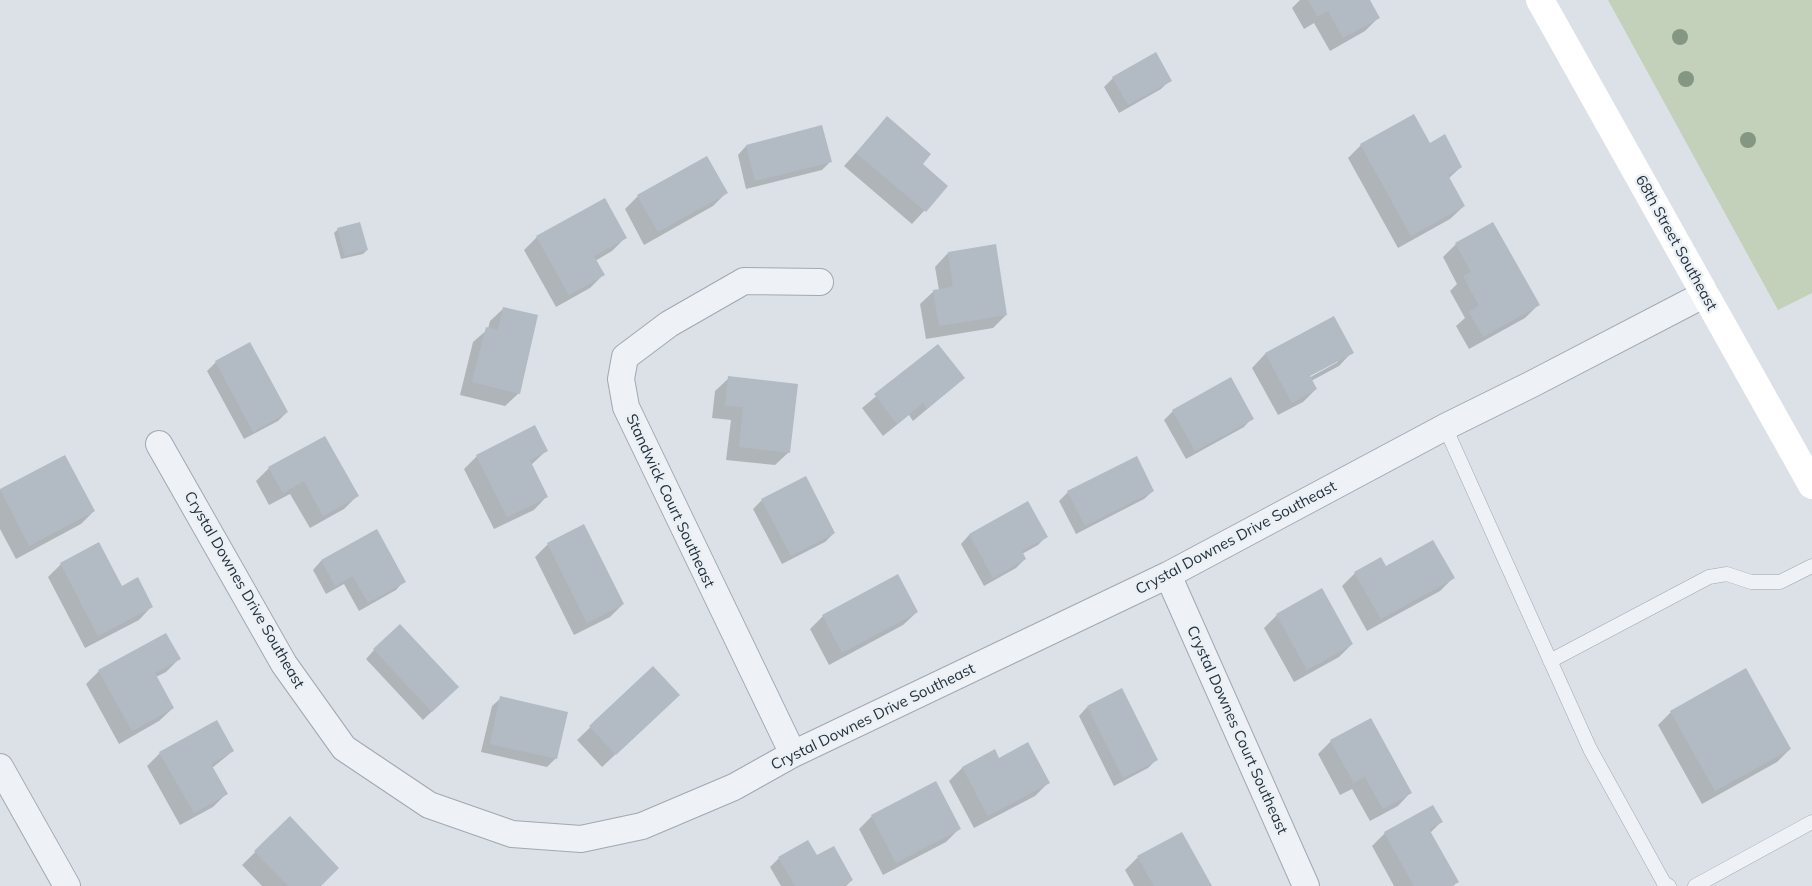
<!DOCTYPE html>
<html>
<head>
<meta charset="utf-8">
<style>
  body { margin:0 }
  canvas { display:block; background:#dbe1e7 }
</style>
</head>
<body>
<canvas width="1812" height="886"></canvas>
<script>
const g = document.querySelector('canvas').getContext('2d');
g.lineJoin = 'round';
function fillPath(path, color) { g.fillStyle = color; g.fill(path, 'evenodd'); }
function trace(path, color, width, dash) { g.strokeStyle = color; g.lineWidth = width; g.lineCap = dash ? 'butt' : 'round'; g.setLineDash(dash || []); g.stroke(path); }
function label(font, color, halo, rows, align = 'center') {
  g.font = font + ' Mulish,sans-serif'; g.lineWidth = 5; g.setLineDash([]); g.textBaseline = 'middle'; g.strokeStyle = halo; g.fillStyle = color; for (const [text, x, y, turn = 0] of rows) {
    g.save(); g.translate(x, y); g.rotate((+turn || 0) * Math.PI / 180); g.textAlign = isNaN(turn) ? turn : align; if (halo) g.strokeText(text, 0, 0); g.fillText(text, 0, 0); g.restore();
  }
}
const green = new Path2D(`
  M1608,0H1812V293L1778,310Z`);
const shadow = new Path2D(`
  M1300,0H1369L1378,18L1365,31L1330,51L1314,23L1304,29L1292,8Z
  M1113,78L1170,80L1161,89L1119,113L1104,87Z
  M887,118L921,164L947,186L912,224L844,166Z
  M1429,144L1461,167L1448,179L1464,206L1450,219L1398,248L1348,158L1361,145Z
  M746,146L830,162L822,170L746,189L738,155Z
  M726,193L713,206L644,245L625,209L638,196Z
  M338,229L367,250L363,254L341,259L334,233Z
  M537,237L625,238L612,251L595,261L603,275L590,288L556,307L524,250Z
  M1456,244L1538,305L1525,318L1469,349L1456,326L1465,318L1450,291L1457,284L1443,257Z
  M948,253L1006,315L993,328L926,339L920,304L934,291L939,290L935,267Z
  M504,308L519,393L505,406L460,395L473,342L488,329L490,321Z
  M1333,318L1352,352L1339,366L1311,381L1316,389L1303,402L1278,415L1252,368L1265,354ZM1338,360V362L1305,380L1304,378Z
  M249,344L287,412L278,421L244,439L207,371L216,362Z
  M938,345L964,378L913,421L909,415L883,436L862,408Z
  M729,378L789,452L775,465L726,460L731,420L712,418L715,391Z
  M1173,411L1252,418L1244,427L1186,459L1164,420Z
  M546,451L531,465L547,496L534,510L494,529L464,469L477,456Z
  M64,456L94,511L81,524L16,559L0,529V490Z
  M269,468L357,496L344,509L310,528L290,494L269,505L256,481Z
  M1153,491L1144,499L1076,534L1059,501L1068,492Z
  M762,500L834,533L825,542L782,564L753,509Z
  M1028,503L1046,537L1038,545L1022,554L1025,559L1016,568L984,586L961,544L969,535Z
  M376,530L404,581L396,590L359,611L344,584L326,594L313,570L321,561Z
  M548,544L623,604L610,617L574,635L535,557Z
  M61,564L122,587L152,606L139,620L85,648L48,577Z
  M1386,568L1453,578L1440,591L1367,631L1342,586L1355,573Z
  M917,612L903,625L829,665L810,629L823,616Z
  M1277,615L1352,644L1339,657L1294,682L1264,628Z
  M374,650L449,695L423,720L366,659Z
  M179,659L166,672L156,677L173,708L159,721L119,744L86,684L99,671Z
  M653,667L665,708L602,767L577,740Z
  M501,698L556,758L547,767L481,752L492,706Z
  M1087,707L1157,759L1148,768L1114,786L1079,716Z
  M1671,712L1790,749L1777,762L1702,804L1658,725Z
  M1331,741L1411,792L1398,806L1370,821L1352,789L1340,795L1318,754Z
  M233,751L212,768L226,794L213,807L180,825L147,766L160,753Z
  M994,751L999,759L1048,783L1035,796L974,828L949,781L962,768Z
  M872,816L959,829L946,842L883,875L859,829Z
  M290,818L320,886H262L242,865Z
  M1441,822L1430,833L1457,882L1453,886H1394L1372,846L1385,833Z
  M816,857L852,880L846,886H781L770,867L779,858Z
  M1138,857L1210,886H1134L1125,870Z`);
const building = new Path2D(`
  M1308,0H1370L1380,18L1343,38L1328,11L1317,16Z
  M1156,52L1172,81L1128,105L1112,77Z
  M1414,114L1430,143L1445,134L1462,167L1448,175L1465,206L1411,236L1360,144Z
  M887,116L931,154L923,164L948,186L926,212L856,153Z
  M822,125L832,162L755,181L746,145Z
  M707,156L728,193L658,232L637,195Z
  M605,198L627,238L594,256L605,275L569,295L536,236Z
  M360,222L368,250L345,256L337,228Z
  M1493,222L1540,305L1483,337L1469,312L1479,306L1463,276L1471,272L1455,243Z
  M996,244L1007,315L939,326L933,290L953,287L948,252Z
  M503,307L538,315L520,394L472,382L486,327L498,330Z
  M1334,316L1354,353L1310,376L1317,389L1292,403L1265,353Z
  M250,342L288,412L253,432L215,361Z
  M938,344L965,378L927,409L923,403L897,424L874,394Z
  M728,376L798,384L790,453L739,447L743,407L725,406Z
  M1231,377L1254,419L1195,451L1172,410Z
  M535,425L548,451L530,460L548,497L507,517L476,455Z
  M325,436L359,496L323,516L304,481L283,493L268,467Z
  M65,455L95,511L29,546L0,489Z
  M1137,456L1154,491L1085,526L1067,491Z
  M806,476L835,533L791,556L761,499Z
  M1028,501L1048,537L1022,551L1026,559L993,578L969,534Z
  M584,524L624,604L587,623L547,543Z
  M377,529L406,582L368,603L353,576L335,586L321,560Z
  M1433,540L1455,578L1381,619L1354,572L1381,557L1386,566Z
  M99,542L122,586L138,577L153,607L98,636L60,563Z
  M898,574L918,612L842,653L822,615Z
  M1322,588L1353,644L1307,670L1276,614Z
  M400,624L459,687L432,712L373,649Z
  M166,633L181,659L155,673L174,708L132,731L98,670Z
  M653,666L680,695L616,755L589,726Z
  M1746,668L1791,749L1715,791L1670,711Z
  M1122,688L1158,760L1123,778L1087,706Z
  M500,696L568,712L557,759L490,744Z
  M1371,718L1412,793L1383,809L1365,777L1354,783L1330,740Z
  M217,720L234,751L211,764L228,794L194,813L159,752Z
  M1028,742L1050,783L988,816L962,767L995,749L999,758Z
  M936,781L961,829L896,863L871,815Z
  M1433,805L1443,822L1429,829L1459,882L1452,886H1414L1384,832Z
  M290,816L339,868L321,886H288L254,851Z
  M1182,832L1212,886H1154L1137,856Z
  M808,840L817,855L834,846L853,880L843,886H795L778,857Z`);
const lane = new Path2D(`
  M1445,427L1590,749L1664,883L1669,886
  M1550,661L1709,577L1727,574L1751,582H1780L1812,566
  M1695,886L1812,822`);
const street = new Path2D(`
  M159,444L284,664L344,748L429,805L512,834L581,839L642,826L734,787L793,754L1168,575L1445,427L1532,384L1705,294
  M1168,575L1306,886
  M793,754L626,407L621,379L625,357L669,324L744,281L820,282
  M0,767L67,886`);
const secondary = new Path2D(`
  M1540,0L1812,485`);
const trees = [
  [1680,37],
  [1686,79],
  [1748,140]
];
const streetNames = [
  ["68th Street Southeast",1676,243,61],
  ["Standwick Court Southeast",670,501,65],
  ["Crystal Downes Drive Southeast",1236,538,-28],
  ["Crystal Downes Drive Southeast",244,590,60],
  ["Crystal Downes Drive Southeast",873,717,-26],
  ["Crystal Downes Court Southeast",1237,730,66]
];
fillPath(green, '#c3d1bb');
fillPath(shadow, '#0003');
fillPath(building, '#b2bbc4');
trace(lane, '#a0a8b1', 15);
trace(street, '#a0a8b1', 28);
trace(lane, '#eef1f5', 14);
trace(street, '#eef1f5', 26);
trace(secondary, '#fff', 28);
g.fillStyle = '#849782';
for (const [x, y] of trees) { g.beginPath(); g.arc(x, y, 8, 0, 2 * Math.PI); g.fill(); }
label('15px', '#24303d', '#eaf0f4', streetNames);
</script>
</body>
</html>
